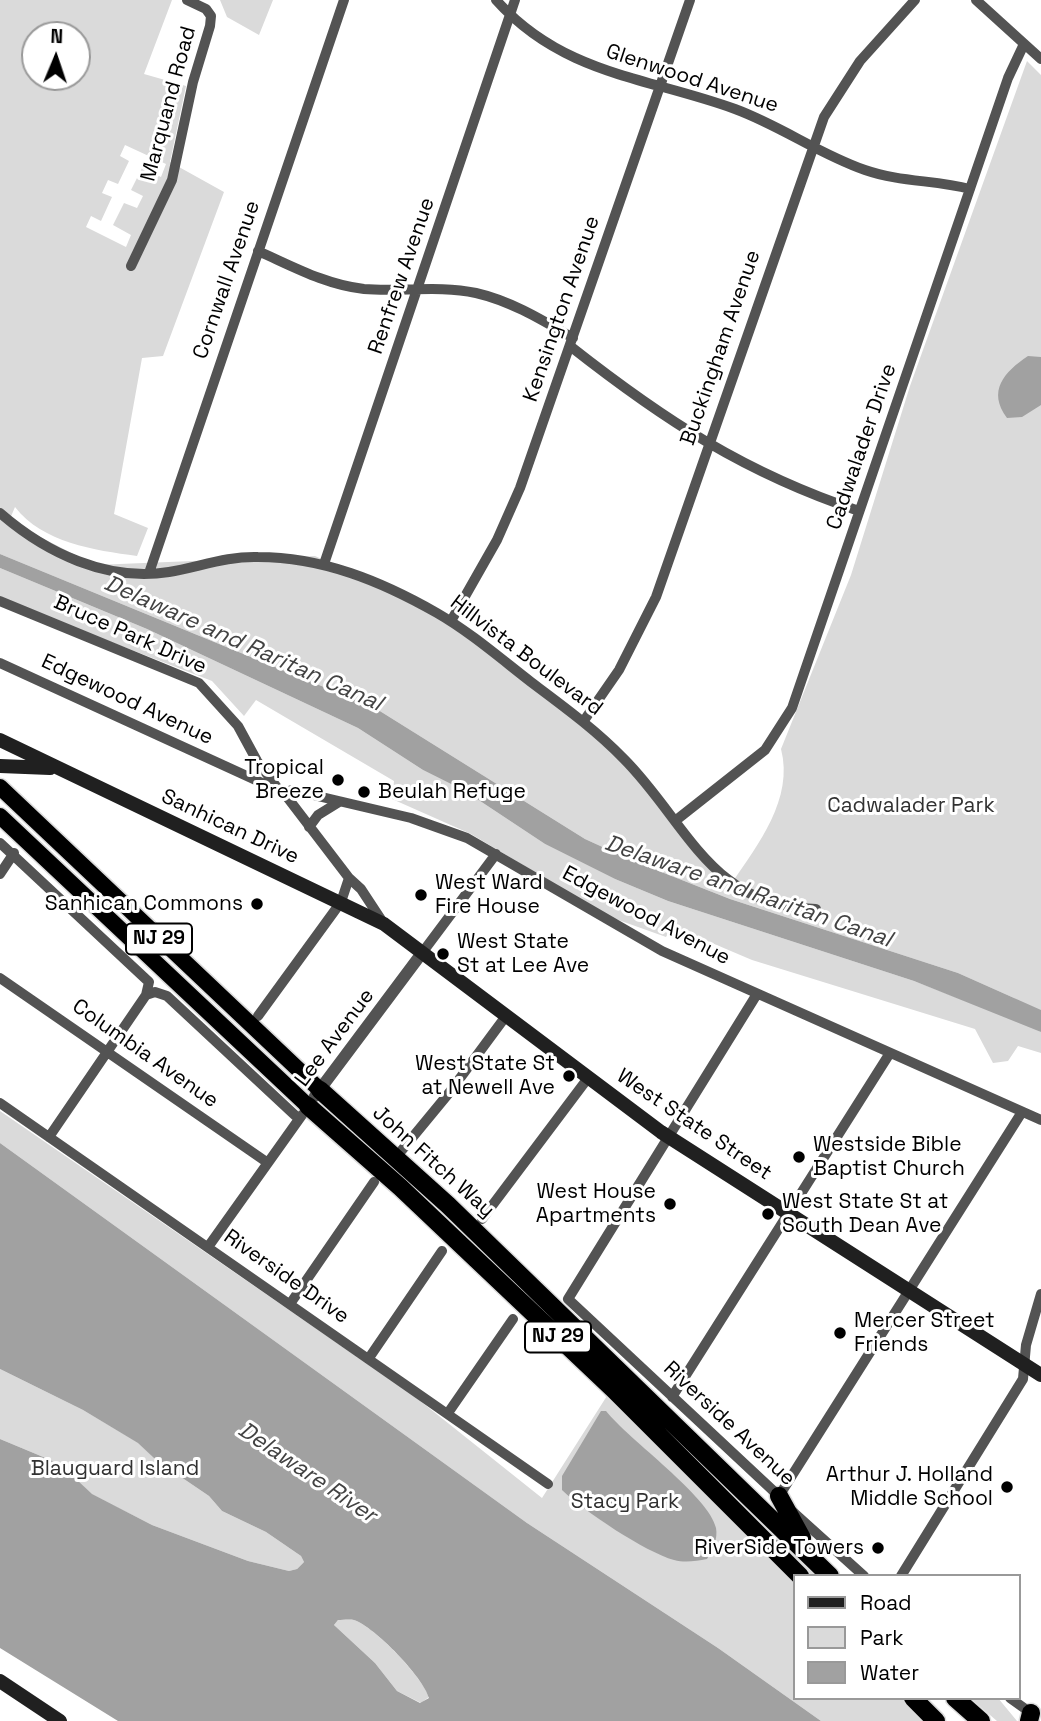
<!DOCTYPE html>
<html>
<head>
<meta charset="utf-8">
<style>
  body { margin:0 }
  #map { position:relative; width:1041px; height:1721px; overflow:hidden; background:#fff; font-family:"Space Grotesk",sans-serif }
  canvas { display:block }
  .legend { position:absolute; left:793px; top:1574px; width:228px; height:126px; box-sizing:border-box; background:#fff; border:2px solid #999; margin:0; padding:9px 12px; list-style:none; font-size:21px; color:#000 }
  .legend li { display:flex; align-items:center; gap:14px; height:35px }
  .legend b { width:35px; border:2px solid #999 }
  .north { position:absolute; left:21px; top:21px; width:70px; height:70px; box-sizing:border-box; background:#fff; border:2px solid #999; border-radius:50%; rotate:2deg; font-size:19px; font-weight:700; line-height:28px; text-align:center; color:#000 }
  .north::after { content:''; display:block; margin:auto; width:24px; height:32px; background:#000; clip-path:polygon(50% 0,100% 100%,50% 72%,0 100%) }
</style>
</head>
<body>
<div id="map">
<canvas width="1041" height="1721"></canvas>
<ul class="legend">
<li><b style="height:9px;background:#202020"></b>Road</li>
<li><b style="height:19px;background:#dadada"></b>Park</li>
<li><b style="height:19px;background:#a1a1a1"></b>Water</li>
</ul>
<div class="north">N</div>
</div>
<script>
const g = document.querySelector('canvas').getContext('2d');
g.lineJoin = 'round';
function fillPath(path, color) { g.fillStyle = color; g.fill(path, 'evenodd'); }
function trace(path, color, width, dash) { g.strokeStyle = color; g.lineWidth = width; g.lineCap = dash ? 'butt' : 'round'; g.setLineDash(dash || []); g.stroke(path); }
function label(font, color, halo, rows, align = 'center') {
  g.font = font + ' "Space Grotesk",sans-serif'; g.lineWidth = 6; g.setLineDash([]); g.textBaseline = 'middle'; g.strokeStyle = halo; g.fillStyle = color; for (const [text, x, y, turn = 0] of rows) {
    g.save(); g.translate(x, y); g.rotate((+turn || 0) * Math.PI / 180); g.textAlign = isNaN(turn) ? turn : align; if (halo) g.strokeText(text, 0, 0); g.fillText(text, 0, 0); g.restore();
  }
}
const green = new Path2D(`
  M0,0H172L144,74L186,86L170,162L224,192L163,356L142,358L114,514L148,528L137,556C94,550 43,543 15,507L9,521L95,565L315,556L445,614L598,734L732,883C758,844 794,799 781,749L851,575L910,386L1027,61L1041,75V1015L1014,998L958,973L730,899L631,860L585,839L375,708L0,554ZM35,35H77V77H35ZM125,145L166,164L161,177L142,168L131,190L143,196L137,208L124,203L113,225L131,235L126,247L86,227L91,216L101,221L112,197L102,193L108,180L118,184L129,161L120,156Z
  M220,0H273L259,35L227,17Z
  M0,568L147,629L358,728L423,770L465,791L545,844L615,879L668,901L914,981L1030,1026L1041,1032V1053L1018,1046L1008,1061L993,1063L975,1029L752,960L672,926L666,937L610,917L471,834L392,799L394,781L256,700L244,716L212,681L0,599Z
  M0,1111L414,1396L542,1498L612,1388L794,1576V1698H913L936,1721H821L718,1648L527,1523L0,1143Z
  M422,1195L467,1232L820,1576H811Z
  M0,1369L83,1410L139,1443L156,1460L209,1496L222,1511L266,1532L301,1556L304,1562L297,1569L289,1571L248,1561L152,1525L91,1494L60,1464L0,1439Z
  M338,1620C342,1620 350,1619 354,1620C375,1627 423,1678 429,1697L421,1703L397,1691L375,1663L334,1625Z
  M970,1698H998L1017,1721H997Z`);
const water = new Path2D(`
  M1028,356L1041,357V405L1022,417L1007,418C987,391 1004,372 1028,356Z
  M0,554L375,708L585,839L631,860L730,899L958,973L1041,1010V1032L914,981L668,901L615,879L545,844L465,791L423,770L358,728L147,629L0,568Z
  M0,1143L527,1523L718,1648L821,1721H118L0,1648V1439L60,1464L92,1494L152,1525L248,1561L289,1571L297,1569L304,1562L301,1556L266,1532L222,1511L209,1496L156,1460L138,1443L83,1410L0,1369ZM338,1620C342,1620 350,1619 354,1620C375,1627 424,1678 429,1698L420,1703L397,1691L375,1663L334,1625Z
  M601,1411H606C629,1440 710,1497 716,1528C718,1539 713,1549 707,1559C696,1561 685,1563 674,1560C645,1552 584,1511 562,1490V1476Z`);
const minor = new Path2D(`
  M496,0C563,75 647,77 735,109C781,126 819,154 865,170C900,182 935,180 970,189
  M976,0L1041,59
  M258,251C292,266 326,285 364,289C401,292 439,285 476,293C511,301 542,320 573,338
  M131,266L172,180L193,82L210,26L211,16L206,9L187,0
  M570,346C664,420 745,473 859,511
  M0,513C46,553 107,582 169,572C199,567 227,556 258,557C322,557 381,581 437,613C470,632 500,658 531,682C563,706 596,730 624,759C686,821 711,908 816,909
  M324,564L515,0
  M149,573L344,0
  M0,601L199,683L238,726L257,761L279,790
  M451,621L497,540L520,488L690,0
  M0,663L284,793L292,790L411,818L467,838L662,951L1041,1120
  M583,722L619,670L656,597L824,117L860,61L915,0
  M284,793L349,878L361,889L384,924
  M675,821L765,750L792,708L1008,78L1024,44
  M309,827L318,815L339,802
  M0,843L149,982L146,995L49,1137
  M0,874L14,853
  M422,953L496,854
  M0,978L268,1163
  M757,994L568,1299L781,1498
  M146,995L155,992L167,996L299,1119
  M258,1016L341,902L349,878
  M0,1103L548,1484
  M402,1150L449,1093L506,1016
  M482,1219L588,1078
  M208,1247L302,1115
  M290,1304L374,1182
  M369,1358L442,1251
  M672,1397L890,1053
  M448,1413L513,1319
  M779,1496L1022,1112
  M793,1512L864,1576
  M901,1576L1023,1379L1026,1345L1041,1294
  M1010,1698L1031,1713`);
const tertiary = new Path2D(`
  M315,1096L422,953`);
const secondary = new Path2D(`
  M0,740L384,924L661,1132L1041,1375
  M0,766L50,768
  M0,1681L60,1721`);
const trunk = new Path2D(`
  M0,787L320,1090
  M0,816L308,1106`);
const motorway = new Path2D(`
  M320,1090L448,1205L830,1576
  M308,1106L400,1187L612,1388L800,1576
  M779,1496L802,1538
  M913,1698L936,1721
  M955,1698L981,1721
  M1029,1721L1031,1713`);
const markers = [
  [338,780,7,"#000"],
  [364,792,7,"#000"],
  [421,895,7,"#000"],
  [257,904,7,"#000"],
  [443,954,7,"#000"],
  [569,1076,7,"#000"],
  [799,1157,7,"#000"],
  [670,1204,7,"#000"],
  [768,1214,7,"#000"],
  [840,1333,7,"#000"],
  [1007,1487,7,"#000"],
  [878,1548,7,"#000"]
];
const shields = [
  [159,939,66],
  [558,1337,66]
];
const shieldNames = [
  ["NJ 29",159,939],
  ["NJ 29",558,1337]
];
const streetNames = [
  ["Glenwood Avenue",692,79,18],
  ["Marquand Road",169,104,-75],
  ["Renfrew Avenue",402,276,-71],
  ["Cornwall Avenue",227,280,-71],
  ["Kensington Avenue",562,309,-71],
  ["Buckingham Avenue",721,348,-71],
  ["Cadwalader Drive",862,447,-71],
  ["Bruce Park Drive",130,635,24],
  ["Hillvista Boulevard",526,656,37],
  ["Edgewood Avenue",127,700,25],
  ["Sanhican Drive",230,827,25],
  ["Edgewood Avenue",646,916,28],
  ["Lee Avenue",335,1038,-53],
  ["Columbia Avenue",145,1054,35],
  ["West State Street",694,1125,34],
  ["John Fitch Way",433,1162,42],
  ["Riverside Drive",286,1277,35],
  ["Riverside Avenue",729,1424,43]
];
const poiNames = [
  ["Tropical",324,768],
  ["Breeze",324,792],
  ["Beulah Refuge",378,792,"left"],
  ["West Ward",435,883,"left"],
  ["Fire House",435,907,"left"],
  ["Sanhican Commons",243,904],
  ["West State",457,942,"left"],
  ["St at Lee Ave",457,966,"left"],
  ["West State St",555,1064],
  ["at Newell Ave",555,1088],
  ["Westside Bible",813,1145,"left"],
  ["Baptist Church",813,1169,"left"],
  ["West House",656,1192],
  ["Apartments",656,1216],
  ["West State St at",782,1202,"left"],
  ["South Dean Ave",782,1226,"left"],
  ["Mercer Street",854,1321,"left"],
  ["Friends",854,1345,"left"],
  ["Arthur J. Holland",993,1475],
  ["Middle School",993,1499],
  ["RiverSide Towers",864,1548]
];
const parkNames = [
  ["Cadwalader Park",911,806],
  ["Blauguard Island",115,1469],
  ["Stacy Park",625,1502]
];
const waterNames = [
  ["Delaware and Raritan Canal",243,644,24],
  ["Delaware and Raritan Canal",748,892,19],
  ["Delaware River",307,1473,34]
];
fillPath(green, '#dadada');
fillPath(water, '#a1a1a1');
trace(trunk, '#dbdbdb', 19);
trace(motorway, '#dbdbdb', 21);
trace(minor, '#535353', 10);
trace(tertiary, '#535353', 12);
trace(secondary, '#202020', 14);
trace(trunk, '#000', 16);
trace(motorway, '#000', 18);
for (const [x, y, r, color] of markers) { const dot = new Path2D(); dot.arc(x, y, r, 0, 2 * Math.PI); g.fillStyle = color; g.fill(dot); trace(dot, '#fff', 2.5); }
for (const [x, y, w] of shields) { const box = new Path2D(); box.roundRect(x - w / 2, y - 15.5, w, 31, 5); g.fillStyle = '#fff'; g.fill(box); trace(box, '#000', 2); }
label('bold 19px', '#000', null, shieldNames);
label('21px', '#000', '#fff', streetNames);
label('21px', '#000', '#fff', poiNames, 'right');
label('21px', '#313131', '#fff', parkNames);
label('italic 23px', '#424242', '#fff', waterNames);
</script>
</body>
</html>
